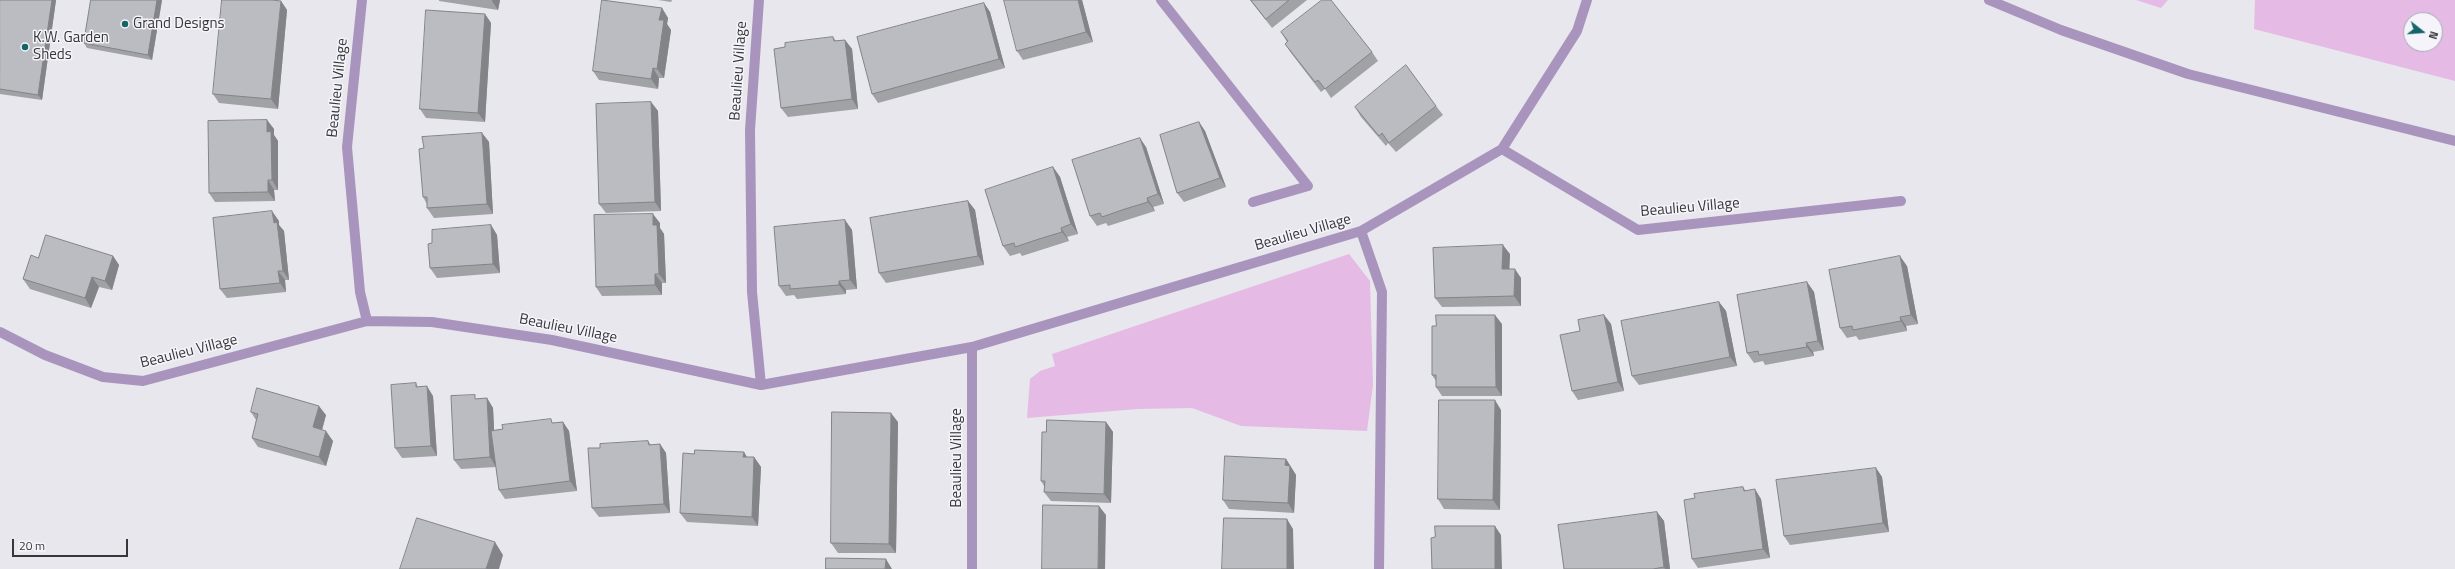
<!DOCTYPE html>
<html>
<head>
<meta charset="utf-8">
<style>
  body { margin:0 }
  #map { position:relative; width:2455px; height:569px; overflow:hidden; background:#e7e7ed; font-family:"Titillium Web",sans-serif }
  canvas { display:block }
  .north { position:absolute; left:2403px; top:12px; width:40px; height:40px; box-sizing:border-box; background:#f5f4fa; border:1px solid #a9a8ad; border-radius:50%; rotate:107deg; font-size:11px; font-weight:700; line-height:16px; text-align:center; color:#37373a }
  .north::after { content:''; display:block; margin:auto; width:14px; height:18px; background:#156466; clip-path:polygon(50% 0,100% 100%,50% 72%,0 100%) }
  .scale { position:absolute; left:12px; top:539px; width:116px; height:18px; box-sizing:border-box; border:2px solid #37373a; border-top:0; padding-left:5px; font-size:12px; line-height:14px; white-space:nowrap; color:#37373a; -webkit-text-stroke:3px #f5f4fa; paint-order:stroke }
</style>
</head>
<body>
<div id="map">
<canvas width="2455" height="569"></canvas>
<div class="north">N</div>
<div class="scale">20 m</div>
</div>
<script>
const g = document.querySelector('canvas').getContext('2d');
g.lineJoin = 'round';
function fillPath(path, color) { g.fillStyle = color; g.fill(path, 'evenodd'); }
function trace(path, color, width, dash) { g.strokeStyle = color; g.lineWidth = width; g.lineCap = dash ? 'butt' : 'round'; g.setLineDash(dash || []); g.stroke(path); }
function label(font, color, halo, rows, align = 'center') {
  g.font = font + ' "Titillium Web",sans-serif'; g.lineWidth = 3; g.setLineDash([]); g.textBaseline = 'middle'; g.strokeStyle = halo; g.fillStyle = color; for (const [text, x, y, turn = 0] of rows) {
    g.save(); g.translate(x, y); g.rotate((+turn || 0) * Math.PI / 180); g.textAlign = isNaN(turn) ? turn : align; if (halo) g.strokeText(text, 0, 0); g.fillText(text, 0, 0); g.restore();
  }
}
const green = new Path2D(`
  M2136,0H2168L2161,8Z
  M2255,0H2455V81L2254,29ZM2411,20H2435V44H2411Z
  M1349,254L1370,281L1373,385L1367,431L1241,426L1192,408L1138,409L1027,418L1030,379L1040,371L1055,366L1052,354Z`);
const minor = new Path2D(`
  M362,0L347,147L360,292L367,321
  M759,0L750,130L752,292L761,385
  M1161,0L1308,186L1253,202
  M1989,0L2061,30L2188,74L2455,141
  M1502,149L1638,230L1901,201
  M1361,231L1382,292L1379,569
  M0,332L45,355L103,377L143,381L367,321L432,322L552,340L761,385L972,347L1361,231L1502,149L1577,31L1587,0
  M972,569V347`);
const wall = new Path2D(`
  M0,0H56L42,100L0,94Z
  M91,0H162L152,60L87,48L84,43Z
  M439,0H500L498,10L439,1Z
  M658,0H672L671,2Z
  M1082,0L1093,42L1023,60L1017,51Z
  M1250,0H1307L1272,28Z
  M281,1L287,10L278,109L219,103L213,94Z
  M984,3L990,12L1005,68L878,103L872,94Z
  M662,8L668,18L667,24L671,30L664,78H659L658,89L599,80L593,71Z
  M485,14L491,23L485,122L426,118L420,109Z
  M1281,32L1372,52L1378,61L1331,98L1325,89L1321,92L1291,53L1285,44L1287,42Z
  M833,37L836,41L845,40L852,49L858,109L788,117L781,108L785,47Z
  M651,102L658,111L661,211L606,213L599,204Z
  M1436,106L1443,115L1396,152L1388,143L1386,146L1361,117L1355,107Z
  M267,120L274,129V135L278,141V190H274L275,201L215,202L209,193Z
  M1199,122L1205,131L1226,187L1184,202L1177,193Z
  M482,133L489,142L493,214L434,218L427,208V204L423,197L424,148Z
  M1146,147L1164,204L1153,207L1155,211L1108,226L1106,223L1097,226L1090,216Z
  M1053,167L1060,177L1078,234L1067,237L1069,241L1022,256L1020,253L1010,256L1003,246Z
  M968,201L975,210L984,265L886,283L879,273Z
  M845,220L852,230L857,289L846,290V294L797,299L794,295L786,296L779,286Z
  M279,221V225L284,231L289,280H285L286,292L227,298L220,289Z
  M660,223V228L664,234L666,283H662V295L602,296L596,287Z
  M491,225L497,235L500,273L437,278L430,268L432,243Z
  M1510,254L1509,269L1521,278V306L1442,307L1435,298Z
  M113,256L119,265L112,290L99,287L91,308L30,289L23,279L38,258Z
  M1907,266L1918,324L1906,326L1907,331L1859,340L1856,336L1847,338L1840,328Z
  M1807,282L1814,292L1824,350L1813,352L1814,356L1765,365L1763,361L1754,363L1747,353Z
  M1719,302L1726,311L1737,366L1639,385L1632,376Z
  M1604,315L1611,324L1624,391L1578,400L1572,391L1580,331Z
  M1502,324V396H1442L1436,387V381L1432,375Z
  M416,383L418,387L433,396L437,456L402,458L395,448Z
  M478,398H487L493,408L494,430L563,422L569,431L577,491L505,499L499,490L496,467L461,469L454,460Z
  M1501,410L1500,510L1444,509L1438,499Z
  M251,412L326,415L322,430L333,441L326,466L258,447L252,438L256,420Z
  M898,422L896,553H838L831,543Z
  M1106,422L1113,432L1111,503L1051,501L1044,492V486L1041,481L1046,432Z
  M648,441L651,445L660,444L666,453L670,513L599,517L592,508L600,448Z
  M747,457H754L761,467L758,526L687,522L680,513Z
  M1286,459L1296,475L1294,513L1229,509L1223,500Z
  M1876,468L1882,477L1889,532L1790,545L1784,536Z
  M1743,487L1746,491L1761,499L1770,558L1698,568L1692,559L1695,498Z
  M1657,512L1664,521L1670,569H1564Z`);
const shadedWall = new Path2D(`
  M52,0H56L42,100L38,95Z
  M157,0H162L152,60L148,55Z
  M492,0H500L498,10L492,1Z
  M1078,0H1082L1093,42L1086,32Z
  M281,1L287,10L278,109L271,99Z
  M984,3L990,12L1005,68L999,59Z
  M662,8L668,18L667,24L671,30L664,78L657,69L659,20Z
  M485,14L491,23L485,122L478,113Z
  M845,40L852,49L858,109L852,99Z
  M653,68L659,78L658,89L651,79Z
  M651,102L658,111L661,211L655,202Z
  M267,120L274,129V135L278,141V190L272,180L267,132Z
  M1199,122L1205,131L1226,187L1220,178Z
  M482,133L489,142L493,214L487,204Z
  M1140,138L1146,147L1164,204L1158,194Z
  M1053,167L1060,177L1078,234L1071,224Z
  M268,180L274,190L275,201L268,192Z
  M1147,198L1153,207L1155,211L1148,202Z
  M968,201L975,210L984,265L978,256Z
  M272,211L279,221V225L284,231L289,280L283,271L274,223Z
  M653,214L660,223V228L664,234L666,283L659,274L653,225Z
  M845,220L852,230L857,289L850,280Z
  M491,225L497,235L500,273L493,264Z
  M1061,228L1067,237L1069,241L1062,232Z
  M1503,245L1510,254L1509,279L1502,269Z
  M113,256L119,265L112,290L105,281Z
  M1900,256L1907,266L1918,324L1911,315Z
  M1515,269L1521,278V306L1514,296Z
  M278,271L285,280L286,292L280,283Z
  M655,274L662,283V295L655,285Z
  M92,277L99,287L91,308L85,298Z
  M839,281L846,290V294L839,285Z
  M1807,282L1814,292L1824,350L1818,341Z
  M1719,302L1726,311L1737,366L1730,357Z
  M1495,315L1502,324V396L1496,387Z
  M1604,315L1611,324L1624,391L1618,382Z
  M1900,317L1906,326L1907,331L1901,321Z
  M1806,343L1813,352L1814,356L1807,347Z
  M427,386L433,396L437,456L431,446Z
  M487,398L493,408L496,467L490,457Z
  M1495,400L1501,410L1500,510L1493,500Z
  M319,406L326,415L320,437L313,427Z
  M891,413L898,422L896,553L889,544Z
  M563,422L569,431L577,491L570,481Z
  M1106,422L1113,432L1111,503L1104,494Z
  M326,431L333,441L326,466L319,457Z
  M660,444L666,453L670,513L664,504Z
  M744,452L750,462L743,457Z
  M754,457L761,467L758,526L752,517Z
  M1286,459L1296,475L1294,513L1288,503L1285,465Z
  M1876,468L1882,477L1889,532L1883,523Z
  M1755,489L1761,499L1770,558L1763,549Z
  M1099,506L1106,515L1105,569H1098Z
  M1657,512L1664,521L1670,569H1665L1664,567Z
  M1287,519L1293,529L1294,569H1287Z
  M1495,526L1501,535L1502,569H1495Z
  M495,542L503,555L499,569H486Z
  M886,559L892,569H885Z`);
const building = new Path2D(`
  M0,0H52L38,95L0,89Z
  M91,0H157L148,55L84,43Z
  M222,0H272L281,1L271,99L213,94Z
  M602,0L662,8L659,20H664L657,69L653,68L651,79L593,71Z
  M1004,0H1078L1086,32L1017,51Z
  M1251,0H1289L1266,19Z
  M1322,0H1331L1372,52L1325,89L1318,80L1315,82L1285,44L1288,41L1281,32Z
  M984,3L999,59L872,94L857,37Z
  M426,10L485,14L478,113L420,109Z
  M833,37L834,41L845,40L852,99L781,108L774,49L785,47V43Z
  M1406,65L1436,106L1389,143L1382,133L1379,136L1355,107Z
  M651,102L655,202L599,204L596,104Z
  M267,120V132L271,131L272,180H268V192L209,193L208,121Z
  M1199,122L1220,178L1177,193L1160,135Z
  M482,133L487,204L427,208V197H423L419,149L424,148L422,137Z
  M1140,138L1158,194L1147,198L1148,202L1125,209L1102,217L1100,213L1090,216L1072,160Z
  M1053,167L1071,224L1061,228L1062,232L1039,239L1015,247L1014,243L1003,246L985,190Z
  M968,201L978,256L879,273L870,218Z
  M272,211L274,223L277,222L283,271H278L280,283L220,289L213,218Z
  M653,214V225H657L659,274H655V285L596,287L594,215Z
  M845,220L850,280L839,281V285L790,289V285L779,286L774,227Z
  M491,225L493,264L430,268L428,244L432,243V230Z
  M46,235L113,256L105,281L92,277L85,298L23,279L31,255L38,258Z
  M1503,245L1502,269H1515L1514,296L1435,298L1433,248Z
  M1900,256L1911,315L1900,317L1901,321L1853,330L1852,326L1840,328L1829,270Z
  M1807,282L1818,341L1806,343L1807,347L1759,355L1758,351L1747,353L1737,295Z
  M1719,302L1730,357L1632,376L1621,321Z
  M1436,315H1495L1496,387H1436V375H1432V326H1436Z
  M1604,315L1618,382L1572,391L1560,335L1580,331L1578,320Z
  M416,383V387L427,386L431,446L395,448L391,385Z
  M257,388L319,406L313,427L326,431L319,457L252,438L258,414L251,412Z
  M475,395V399L487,398L490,457L454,460L451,396Z
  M1439,400H1495L1493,500L1438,499Z
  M832,412L891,413L889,544L831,543Z
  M551,419L552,423L563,422L570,481L499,490L491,431L503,429L502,425Z
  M1047,420L1106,422L1104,494L1044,492L1045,481H1041L1042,432H1046Z
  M648,441L649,445L660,444L664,504L592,508L588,448H600V444Z
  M695,450L744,452L743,457H754L752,517L680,513L683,453L694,454Z
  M1225,456L1286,459L1285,465L1290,466L1288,503L1223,500Z
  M1876,468L1883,523L1784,536L1776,480Z
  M1743,487L1744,491L1755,489L1763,549L1692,559L1684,500L1695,498L1694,494Z
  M1043,505L1099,506L1098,569H1042Z
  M1657,512L1664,567L1653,569H1564L1558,525Z
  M417,518L495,542L486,569H400Z
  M1224,518L1287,519V569H1222Z
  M1435,526H1495V569H1432L1431,538L1435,537Z
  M826,558L886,559L885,569H826Z`);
const markers = [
  [125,24,4,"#156466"],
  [25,47,4,"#156466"]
];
const poiNames = [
  ["Grand Designs",133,24],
  ["K.W. Garden",33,38],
  ["Sheds",33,55]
];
const streetNames = [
  ["Beaulieu Village",739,71,-86],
  ["Beaulieu Village",338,88,-84],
  ["Beaulieu Village",1690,208,-5],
  ["Beaulieu Village",1303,233,-16],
  ["Beaulieu Village",568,329,11],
  ["Beaulieu Village",189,352,-14],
  ["Beaulieu Village",957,458,-90]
];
fillPath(green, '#e5bbe5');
trace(minor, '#a994bd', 10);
fillPath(wall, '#a0a2a6');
fillPath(shadedWall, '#828487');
fillPath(building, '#babcc1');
trace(building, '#828487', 1);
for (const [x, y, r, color] of markers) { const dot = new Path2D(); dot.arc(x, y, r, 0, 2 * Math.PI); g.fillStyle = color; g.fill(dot); trace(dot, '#f5f4fa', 1.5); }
label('15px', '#37373a', '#f5f4fa', poiNames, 'left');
label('15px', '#37373a', '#f5f4fa', streetNames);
</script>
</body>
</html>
